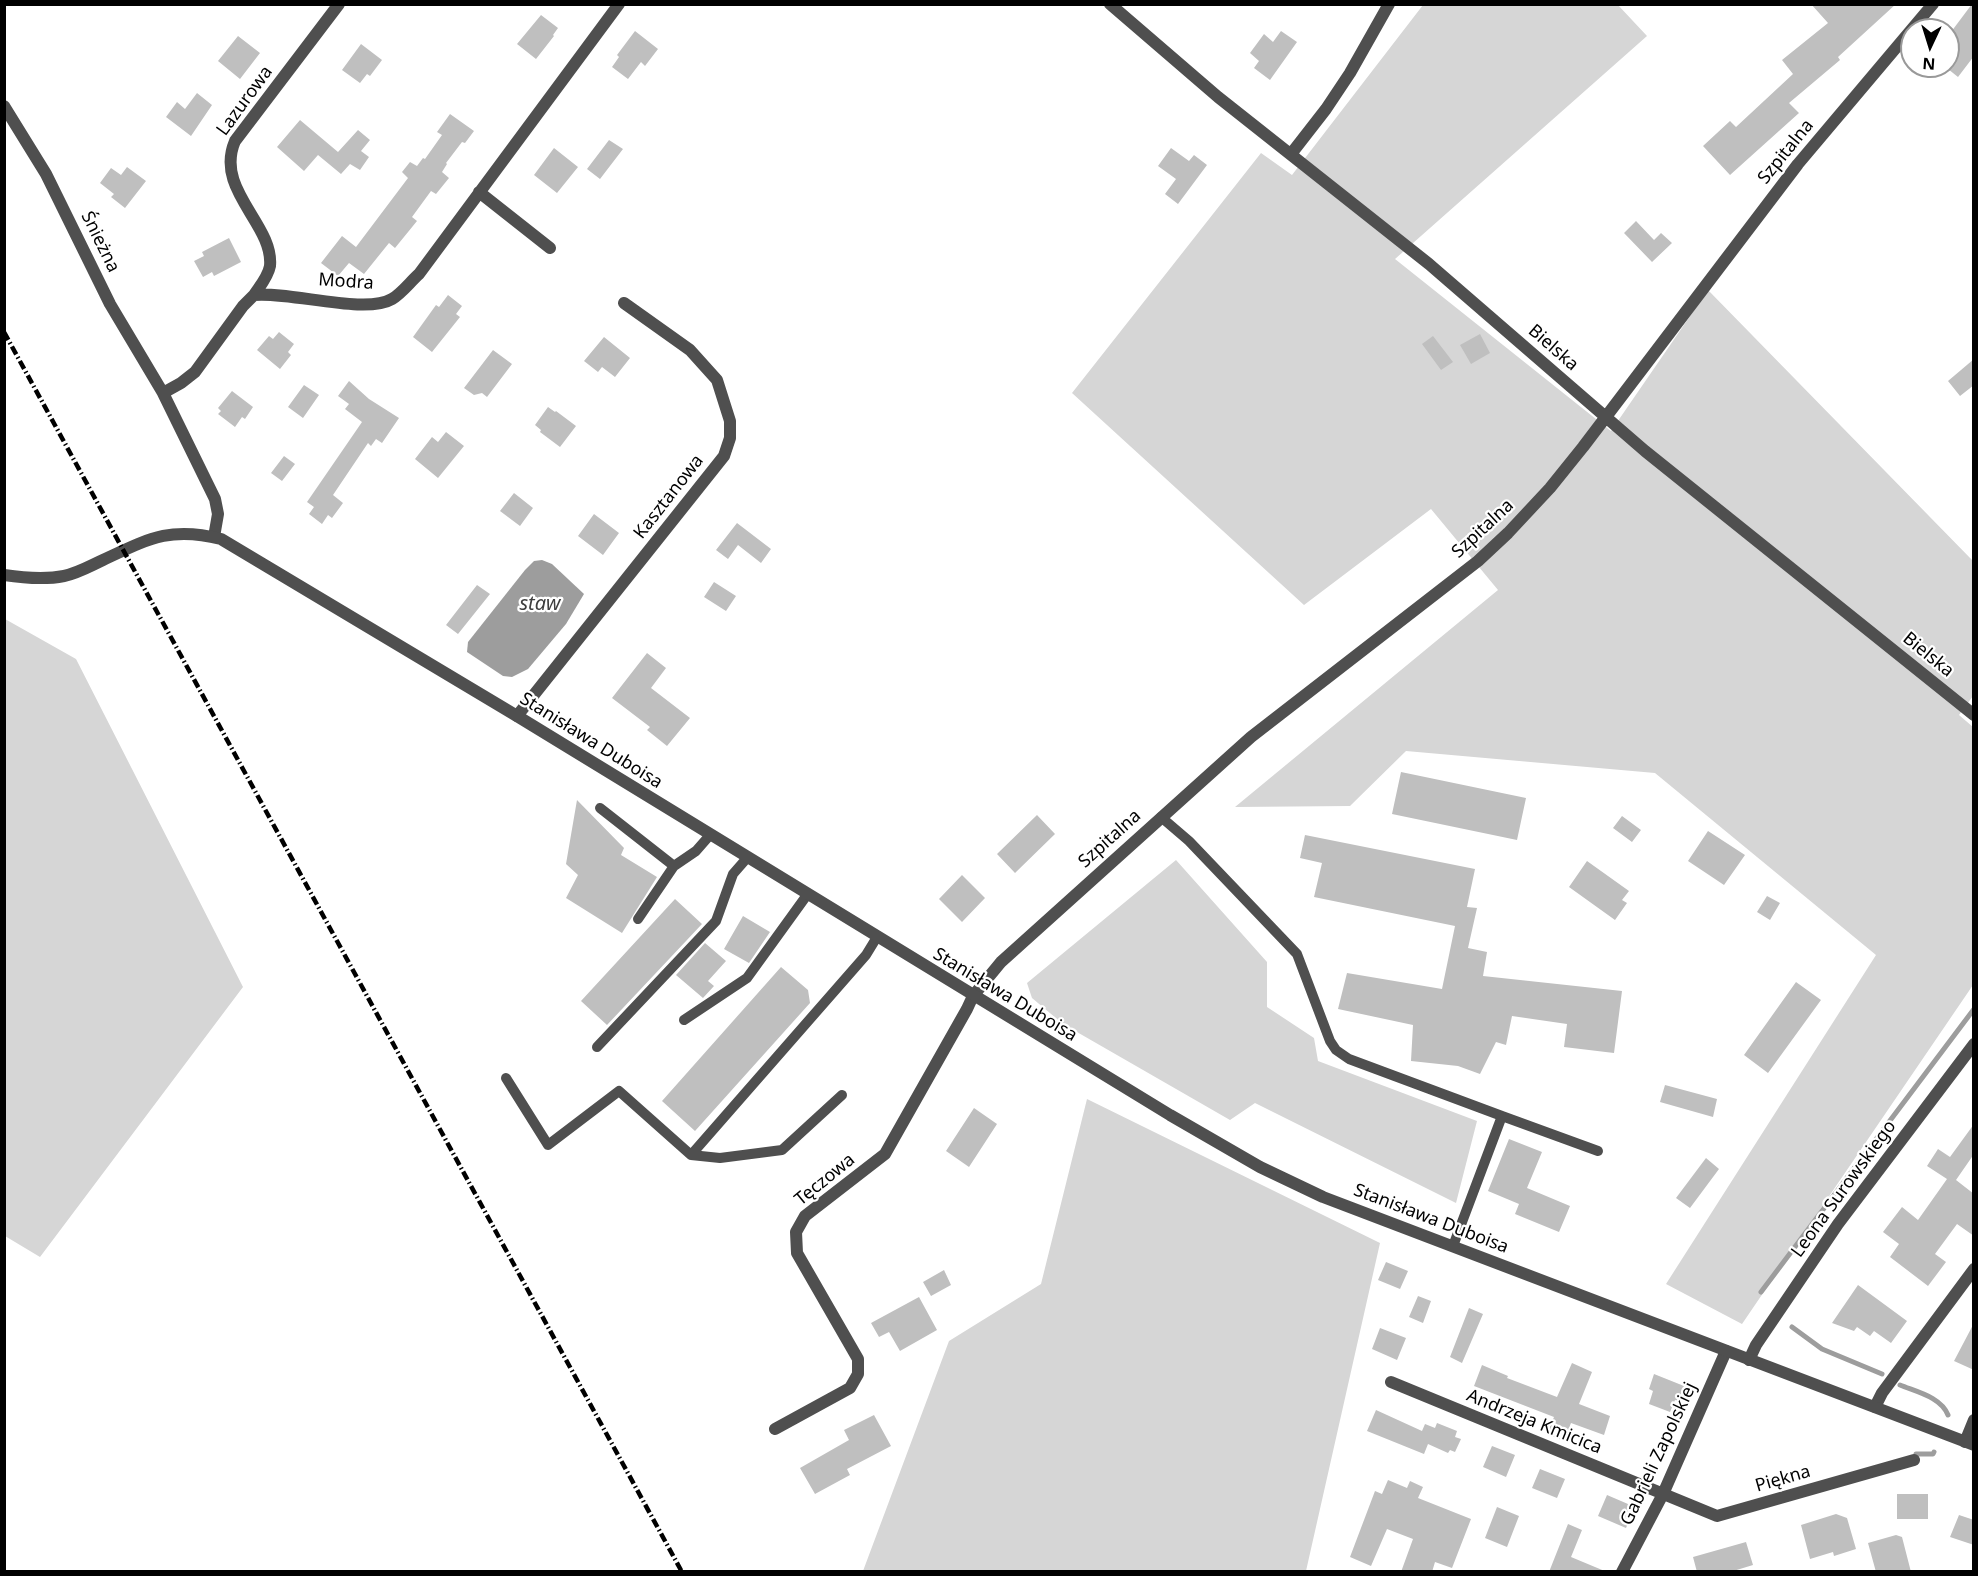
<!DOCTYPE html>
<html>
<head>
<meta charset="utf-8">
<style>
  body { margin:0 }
  #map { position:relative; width:1978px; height:1576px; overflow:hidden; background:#fff; font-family:"Noto Sans",sans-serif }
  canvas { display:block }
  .frame { position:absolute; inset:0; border:6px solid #000; pointer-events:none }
  .north { position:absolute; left:1900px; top:18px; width:60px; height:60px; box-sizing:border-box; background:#fff; border:2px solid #999; border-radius:50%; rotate:184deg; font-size:16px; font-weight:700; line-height:24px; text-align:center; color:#000 }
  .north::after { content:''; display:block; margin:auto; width:21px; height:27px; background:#000; clip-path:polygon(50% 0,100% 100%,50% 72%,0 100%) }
</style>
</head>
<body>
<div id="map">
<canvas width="1978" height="1576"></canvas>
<div class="frame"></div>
<div class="north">N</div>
</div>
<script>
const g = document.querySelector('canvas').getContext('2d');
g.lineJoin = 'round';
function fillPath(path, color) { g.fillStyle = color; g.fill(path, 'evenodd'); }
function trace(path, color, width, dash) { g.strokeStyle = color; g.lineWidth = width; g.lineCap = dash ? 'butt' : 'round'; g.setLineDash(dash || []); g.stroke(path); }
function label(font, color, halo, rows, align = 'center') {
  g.font = font + ' "Noto Sans",sans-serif'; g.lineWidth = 4.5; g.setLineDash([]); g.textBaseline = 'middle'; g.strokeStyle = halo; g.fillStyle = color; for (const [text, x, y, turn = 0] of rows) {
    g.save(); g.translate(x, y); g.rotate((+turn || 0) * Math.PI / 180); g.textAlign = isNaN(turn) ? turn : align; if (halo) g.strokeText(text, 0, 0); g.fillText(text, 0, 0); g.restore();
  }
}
const green = new Path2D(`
  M1423,5H1618L1647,36L1395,259L1611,431L1708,290L1973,561V696L1959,715L1973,727V985L1742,1324L1666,1284L1876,955L1655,773L1406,751L1350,806L1235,807L1498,590L1431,509L1304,605L1072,393L1261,153L1292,175Z
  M5,619L76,659L243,987L40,1257L5,1236Z
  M1176,860L1267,962V1007L1314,1038L1318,1061L1477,1121L1456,1203L1255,1103L1230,1120L1063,1024L1032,998L1027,983Z
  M1087,1099L1380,1243L1306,1571H863L949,1341L1041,1284Z`);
const water = new Path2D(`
  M542,560L552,564L584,594L566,624L528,669L512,677L503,676L467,652L468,642L525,570L534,561Z`);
const stream = new Path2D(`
  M1761,1292L1974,1009
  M1792,1327L1822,1349L1882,1374
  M1900,1385C1917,1392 1941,1397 1948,1415
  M1916,1454H1933L1934,1452`);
const building = new Path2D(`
  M1811,4H1896L1838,57L1840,60L1789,103L1799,113L1730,175L1703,146L1730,121L1736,127L1793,74L1782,60L1828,23Z
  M1972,4L1974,56L1958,77L1948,69V36Z
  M541,15L558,28L553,35L554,36L536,59L517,44Z
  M635,31L658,49L645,66L641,62L628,79L612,67L619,57L617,55Z
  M1281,31L1297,42L1270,80L1254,68L1259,61L1250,53L1264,34L1273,42Z
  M238,36L260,53L240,79L218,61Z
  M361,44L382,60L370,76L367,74L360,83L342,70Z
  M197,93L212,105L191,136L166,117L177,102L185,109Z
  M450,114L474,131L465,143L462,142L446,163L447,164L442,172L449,178L436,194L431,191L412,217L417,221L395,248L389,243L364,274L349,263L338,276L321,263L342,236L356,247L408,178L402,172L410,162L417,166L423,158L425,159L442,135L437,132Z
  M300,120L338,152L358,130L370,140L361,151L369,157L360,170L350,164L341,174L318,155L304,171L277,147Z
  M609,140L623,149L600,179L587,169Z
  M554,148L578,167L557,193L534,175Z
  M1171,148L1189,161L1194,155L1207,165L1178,204L1165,194L1176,179L1158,166Z
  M127,167L146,181L125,208L111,197L114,194L100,183L111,168L121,175Z
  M1636,221L1654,240L1661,233L1672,243L1652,262L1624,233Z
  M229,238L241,262L214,276L212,272L203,277L194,261L204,256L202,252Z
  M448,295L462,306L456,314L460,317L432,352L413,337L436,305L439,307Z
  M279,332L294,344L288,352L291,355L280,369L257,350L269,336L273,339Z
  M1480,334L1490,353L1471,364L1460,345Z
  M1433,336L1453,362L1441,370L1422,344Z
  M604,337L630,358L615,377L602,367L598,372L584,361Z
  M493,350L512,364L487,397L482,393L474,395L464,388Z
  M1974,359V385L1960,396L1948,381Z
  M349,381L369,399L399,418L382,443L376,439L371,446L368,443L333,495L343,503L332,518L328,515L322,524L309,514L314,507L307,502L362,422L345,409L349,404L338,396Z
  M304,385L319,395L303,418L288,407Z
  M232,391L253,407L245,419L242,417L235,427L218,414L221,411L218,408Z
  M548,407L555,412L556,411L576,426L560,447L540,432L541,430L535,425Z
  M446,432L464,446L438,478L415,459L432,437L438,442Z
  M284,456L295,464L282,481L271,473Z
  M514,493L533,508L520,526L500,511Z
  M594,514L619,533L603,555L578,536Z
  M737,523L771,549L761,563L738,545L728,559L716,550Z
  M714,582L736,596L726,611L704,597Z
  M477,585L490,594L458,634L446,625Z
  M647,653L666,668L651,688L690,718L667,746L647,730L650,727L612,698Z
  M1401,772L1526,798L1517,840L1392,814Z
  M577,800L624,848L621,855L657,877L622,933L566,898L578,875L566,864Z
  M1037,815L1055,834L1015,873L997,854Z
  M1622,816L1641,830L1632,842L1613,828Z
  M1708,831L1745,855L1724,885L1688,861Z
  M1305,835L1475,869L1467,907L1477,908L1468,948L1487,952L1483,976L1622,991L1614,1053L1564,1047L1567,1024L1512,1016L1506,1045L1496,1042L1480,1074L1458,1066L1411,1061L1413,1025L1338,1009L1347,973L1442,989L1455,926L1314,897L1322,863L1300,858Z
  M1587,861L1629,891L1622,900L1627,903L1615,920L1569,887Z
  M962,875L985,898L962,922L939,899Z
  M1767,896L1780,903L1770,920L1757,912Z
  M675,899L702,924L607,1025L581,1001Z
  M743,916L770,932L749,963L724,949Z
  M705,943L726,961L708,981L714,986L703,998L676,975Z
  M781,967L808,990L810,1003L695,1131L662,1101Z
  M1796,982L1821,1000L1768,1073L1744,1055Z
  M1665,1085L1717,1099L1713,1117L1660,1102Z
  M974,1108L997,1124L969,1167L946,1151Z
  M1974,1124V1154L1956,1180L1974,1194V1236L1957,1224L1935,1254L1946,1262L1928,1286L1890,1257L1899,1244L1883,1232L1902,1207L1918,1220L1947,1179L1927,1166L1938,1149L1950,1157Z
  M1509,1139L1542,1152L1527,1188L1570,1206L1559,1232L1515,1214L1519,1204L1488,1191Z
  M1706,1158L1719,1169L1690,1208L1676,1198Z
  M1386,1262L1408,1271L1400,1289L1378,1280Z
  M944,1270L951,1285L931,1296L923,1282Z
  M1858,1285L1907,1321L1891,1343L1874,1331L1870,1336L1857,1327L1854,1331L1832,1323Z
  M1418,1296L1431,1301L1423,1323L1409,1317Z
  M919,1297L937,1330L900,1351L889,1332L879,1337L871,1323Z
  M1469,1308L1483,1314L1462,1363L1450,1357Z
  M1974,1323V1370L1954,1361Z
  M1380,1328L1406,1338L1397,1360L1372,1349Z
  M1572,1363L1592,1372L1579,1404L1610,1416L1604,1435L1571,1423L1564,1441L1547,1434L1554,1417L1474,1386L1482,1365L1508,1376L1507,1378L1557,1397Z
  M1654,1374L1684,1386L1678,1401L1675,1400L1670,1412L1649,1404L1653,1391L1649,1389Z
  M1376,1410L1422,1431L1425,1424L1435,1428L1437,1423L1457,1431L1455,1437L1461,1439L1455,1452L1450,1450L1448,1453L1428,1444L1424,1454L1367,1431Z
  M874,1415L891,1446L847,1469L850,1475L815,1494L800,1468L849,1440L844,1430Z
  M1492,1446L1515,1455L1506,1477L1483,1467Z
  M1540,1469L1565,1479L1557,1498L1532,1488Z
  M1388,1480L1407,1488L1410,1481L1423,1487L1418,1498L1471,1519L1452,1568L1435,1562L1432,1572H1401L1413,1539L1387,1529L1371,1566L1350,1557L1375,1491L1382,1494Z
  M1897,1494H1928V1519H1897Z
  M1607,1495L1635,1507L1626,1528L1598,1516Z
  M1497,1507L1519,1516L1507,1547L1485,1538Z
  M1836,1514L1847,1518L1856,1549L1834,1556L1833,1552L1810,1559L1801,1525Z
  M1959,1515L1974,1520V1545L1950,1537Z
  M1568,1524L1582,1530L1571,1557L1607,1572H1549Z
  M1896,1535L1902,1537L1911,1572H1876L1868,1543Z
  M1746,1542L1753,1565L1730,1572H1697L1693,1557Z`);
const service = new Path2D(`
  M600,808L674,866
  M1161,817L1189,841L1297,954L1330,1041L1336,1050L1349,1059L1502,1116L1453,1246
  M638,919L674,866L696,851L710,835
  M684,1020L747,978L807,895
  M597,1047L716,921L733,874L747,858
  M506,1078L548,1145L619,1091L691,1155L720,1158L782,1150L842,1095
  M1502,1116L1598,1151
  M691,1155L866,955L877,937`);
const minor = new Path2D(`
  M1110,4L1218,97L1429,264L1645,451L1974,715
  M4,106L46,174L110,304L163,393
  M1291,154L1326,109L1350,73L1389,4
  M479,192L550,248
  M254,295C260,286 268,277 270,266C274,224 214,190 235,141L339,4
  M214,537L218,514L215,499L163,393L181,383L195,372L243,306L254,295C290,291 365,315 392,299C402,293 410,282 419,274L619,4
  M517,716L724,456L730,438V421L717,380L690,350L624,303
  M1749,1360L1756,1345L1838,1224L1974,1044
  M1391,1382L1717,1516L1914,1460
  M1875,1407L1882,1393L1974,1269
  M775,1429L850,1388L858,1374V1359L797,1253L796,1232L805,1216L885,1154L967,1009L973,996L1001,962L1251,737L1478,561L1508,533L1550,488L1583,447L1798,164L1933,4
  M1965,1442L1974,1420
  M1622,1572L1663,1494L1726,1351`);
const tertiary = new Path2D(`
  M4,575C24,578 44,580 64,576C78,573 90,566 103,560C148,539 170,526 221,539L517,716L1170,1115L1260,1167L1323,1197L1974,1445`);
const rail = new Path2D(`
  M4,332L682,1572`);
const streetNames = [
  ["Lazurowa",245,101,-54],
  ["Szpitalna",1786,152,-51],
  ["Śnieżna",100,242,64],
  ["Modra",346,282,4],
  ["Bielska",1553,348,41],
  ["Kasztanowa",669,497,-52],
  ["Szpitalna",1483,529,-43],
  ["Bielska",1928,655,39],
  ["Stanisława Duboisa",591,741,32],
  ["Szpitalna",1110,839,-42],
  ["Stanisława Duboisa",1005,995,31],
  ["Tęczowa",825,1180,-39],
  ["Leona Surowskiego",1844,1189,-54],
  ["Stanisława Duboisa",1431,1219,21],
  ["Andrzeja Kmicica",1534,1422,22],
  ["Gabrieli Zapolskiej",1659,1454,-65],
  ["Piękna",1783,1479,-16]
];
const waterNames = [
  ["staw",540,604]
];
fillPath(green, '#d6d6d6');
fillPath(water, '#9d9d9d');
trace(stream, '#9d9d9d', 5);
fillPath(building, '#bfbfbf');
trace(service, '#4f4f4f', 10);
trace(minor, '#4f4f4f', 12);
trace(tertiary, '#4f4f4f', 12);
trace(rail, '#000', 4.5, [9, 3, 1.5, 3]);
label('18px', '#000', '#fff', streetNames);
label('italic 20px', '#3e3e3e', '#fff', waterNames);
</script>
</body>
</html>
